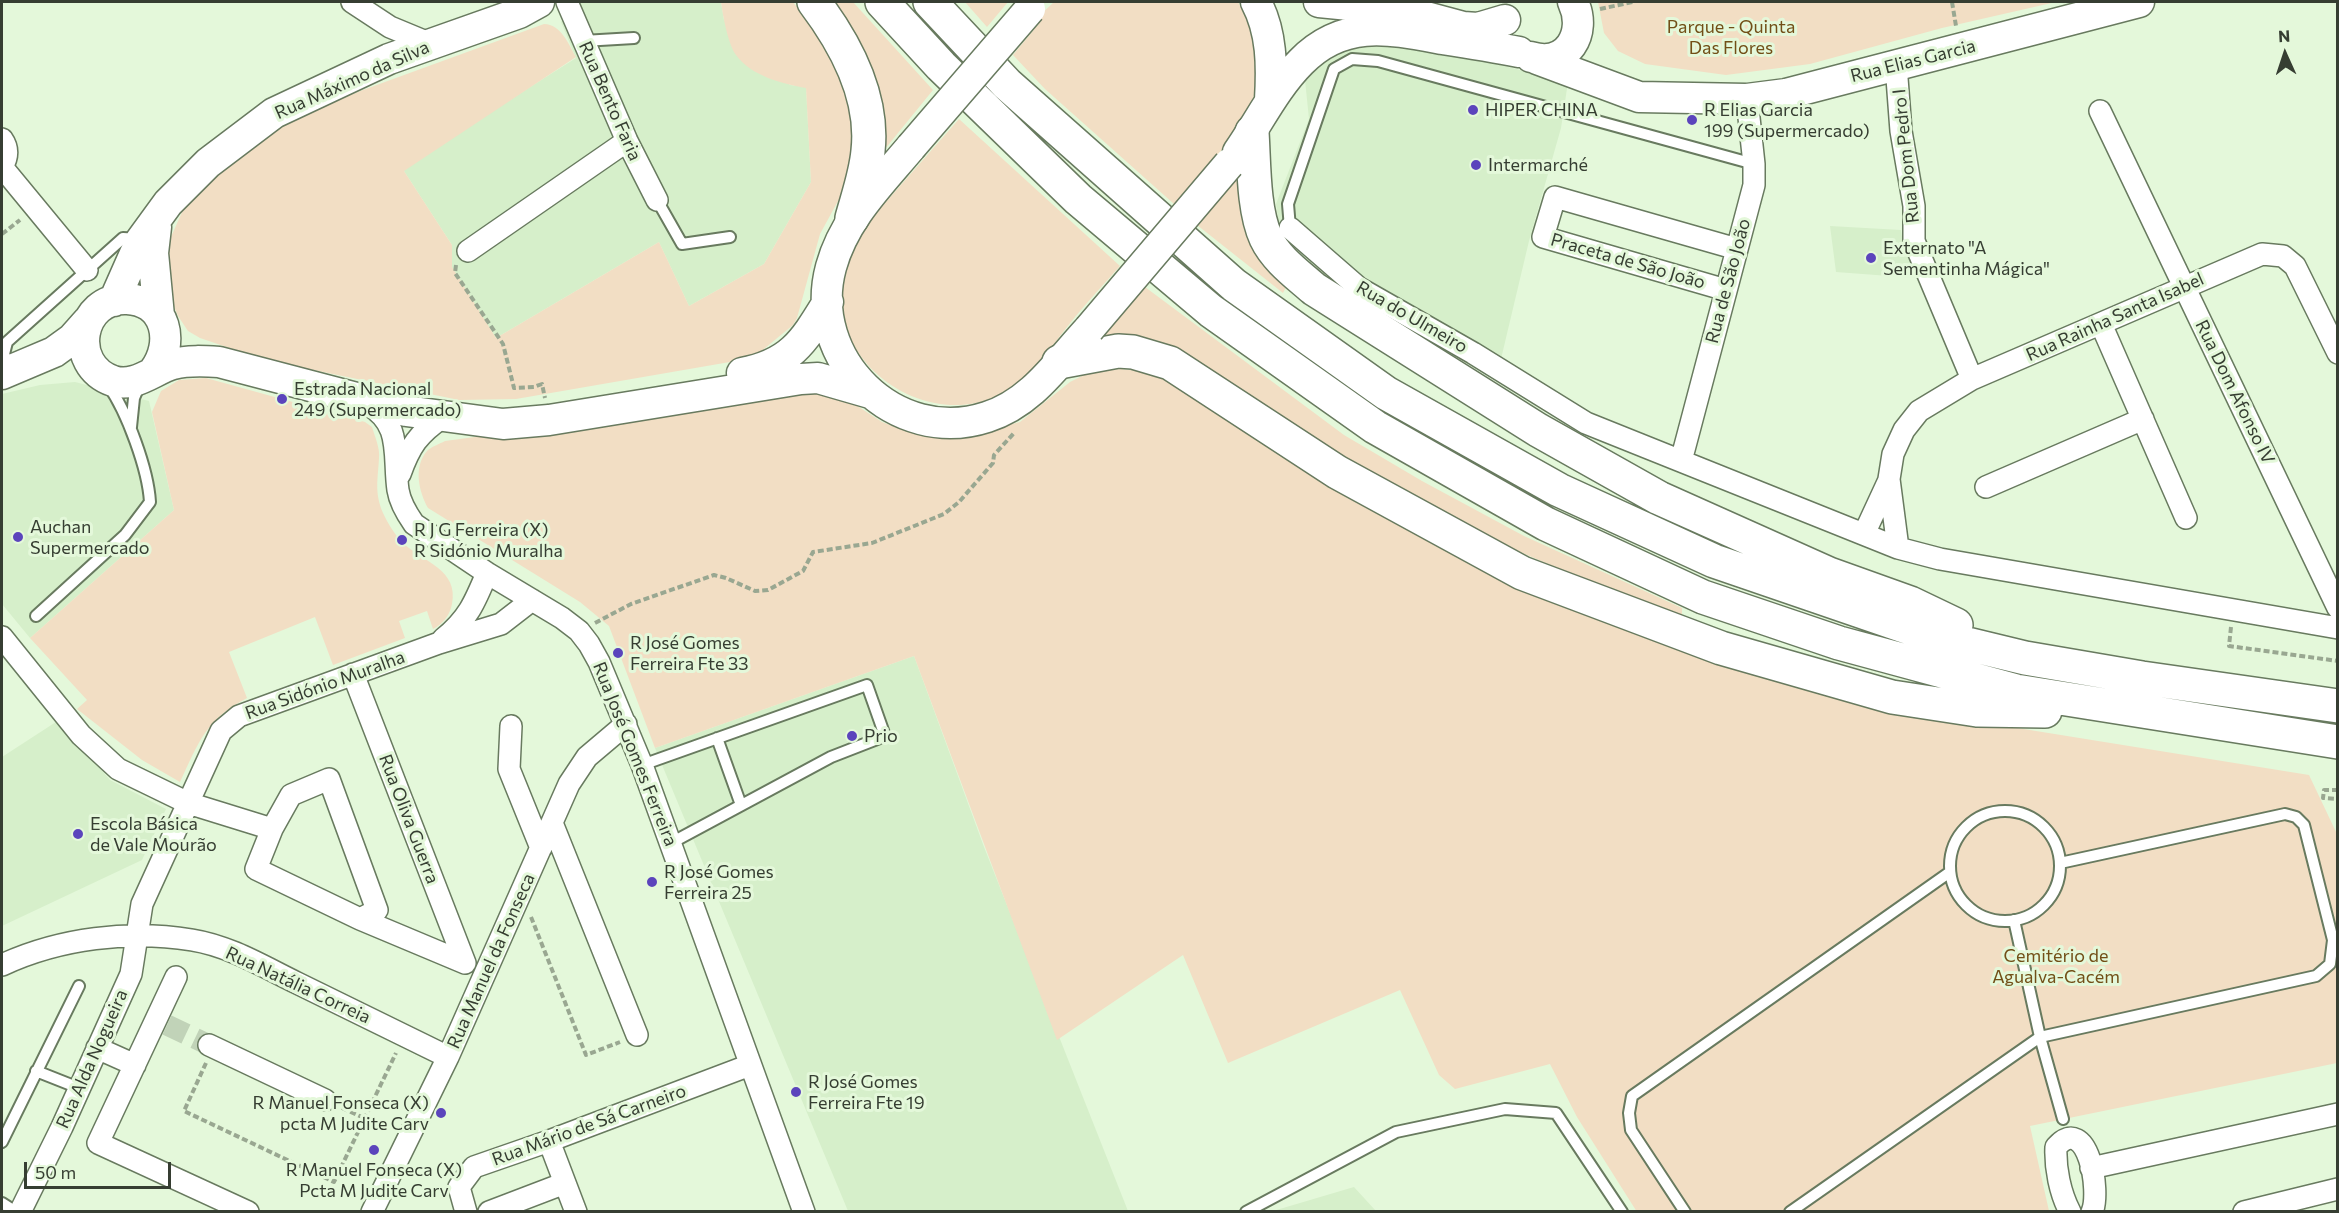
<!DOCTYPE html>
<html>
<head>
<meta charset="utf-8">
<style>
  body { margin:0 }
  #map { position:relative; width:2339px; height:1213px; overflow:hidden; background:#e4f8da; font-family:Commissioner,sans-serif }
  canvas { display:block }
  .frame { position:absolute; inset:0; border:3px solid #363e32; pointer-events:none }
  .north { position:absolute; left:2255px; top:24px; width:60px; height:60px; -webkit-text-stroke:4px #e4f8da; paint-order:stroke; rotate:357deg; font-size:16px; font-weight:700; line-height:24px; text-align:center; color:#363e32 }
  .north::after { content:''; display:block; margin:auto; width:21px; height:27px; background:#363e32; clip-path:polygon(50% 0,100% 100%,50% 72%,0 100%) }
  .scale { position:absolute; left:24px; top:1162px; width:147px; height:27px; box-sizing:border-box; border:3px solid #363e32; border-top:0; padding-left:8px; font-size:18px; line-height:21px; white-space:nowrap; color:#363e32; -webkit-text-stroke:4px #e4f8da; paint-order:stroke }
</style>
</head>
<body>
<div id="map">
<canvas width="2339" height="1213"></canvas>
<div class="frame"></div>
<div class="north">N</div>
<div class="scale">50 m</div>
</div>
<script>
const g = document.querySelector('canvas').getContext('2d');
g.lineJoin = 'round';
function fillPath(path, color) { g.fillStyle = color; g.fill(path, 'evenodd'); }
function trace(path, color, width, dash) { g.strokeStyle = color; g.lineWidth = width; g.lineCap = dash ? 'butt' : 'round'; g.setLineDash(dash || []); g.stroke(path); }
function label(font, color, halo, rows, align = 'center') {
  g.font = font + ' Commissioner,sans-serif'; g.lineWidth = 6; g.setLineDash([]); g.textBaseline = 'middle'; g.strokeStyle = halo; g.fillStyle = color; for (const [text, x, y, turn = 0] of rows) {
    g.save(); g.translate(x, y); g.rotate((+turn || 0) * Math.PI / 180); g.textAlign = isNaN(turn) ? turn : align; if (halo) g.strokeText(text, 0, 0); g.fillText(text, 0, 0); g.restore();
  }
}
const built = new Path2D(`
  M574,2H721L724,20L790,85L806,87L811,182L764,264L689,306L659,242L496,338L451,267L452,245L402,168L576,58L561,22Z
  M1362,41L1433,48L1568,82L1561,128L1529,241L1496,380L1338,287L1280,236L1276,204L1309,119L1305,80L1314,62Z
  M1830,226L1901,230L1903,243L1916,278L1836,272Z
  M75,382L149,401L174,510L30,638L2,604V394L40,385Z
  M914,656L984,847L1128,1211H848L655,748Z
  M59,720L110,780L166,809L142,860L2,926V757Z
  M1354,1187L1376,1211H1273Z`);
const green = new Path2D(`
  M721,2H793L836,57L859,145L849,181L820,234L797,318L793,325L753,358L516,399L459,400L265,360L200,338L188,331L178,316L169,295L165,257L170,239L183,210L251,143L273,126L363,90L544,24C561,24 569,45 576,57L404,171L452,245V267L496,338L659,242L689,306L764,264L811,182L806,88C783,84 751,76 736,55C728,44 723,16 721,2Z
  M827,2H853L933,90L876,160Z
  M965,2H1008L987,27Z
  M1054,2H1238C1292,91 1230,140 1174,204L1045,89L1013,55L1041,21L1038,17Z
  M1598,2H2056L1942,28L1810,64L1726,75L1645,64L1618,51L1604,33Z
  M959,119L1120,266C1105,283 1089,300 1075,317C1050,347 1031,381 995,397C926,427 837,369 841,292C842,268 852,249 863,228Z
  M1240,174L1289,281L1283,293L1197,225Z
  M1145,287L1344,435L1422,481L1524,536L1682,608V617C1613,589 1538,563 1472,529C1364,473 1262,405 1159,341L1134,335H1105Z
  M1121,369L1149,372L1190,393L1472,566L1696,657L1912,711L2309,775L2337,834V1063L2030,1126L2049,1211L1637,1212L1577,1117L1550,1064L1455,1089L1439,1075L1400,990L1228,1063L1183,955L1057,1040L914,656L655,748L609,626L580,602L428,508C419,492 413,467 427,451C431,447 439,444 445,441L654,413L812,386L842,396L882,422L906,431L929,437H961L1020,422L1070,382L1092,371Z
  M206,378L365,422L372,427C375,437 380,448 379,458C378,479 374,492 383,513C388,524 395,535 404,544C424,562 459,570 452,604C450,615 443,624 433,629L427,611L399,621L405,638L333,665L315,617L229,652L247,698C205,720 199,742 180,782L142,760L77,709L87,700L30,638L174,510L152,412L161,391L179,380Z`);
const streetTunnel = new Path2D(`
  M167,1025L209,1045`);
const path = new Path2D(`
  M1952,2L1956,26
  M1600,9L1633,2
  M2,234L20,220
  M456,265L455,273L503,344L514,388L534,387L542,384L545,398
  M595,623L631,604L714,575L726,578L755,591L768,590L803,571L813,552L872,543L944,514L959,502L993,463L994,455L1014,433
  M2231,627L2229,646L2338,661
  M2338,790H2324L2323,798L2338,799
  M531,917L586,1055L620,1042
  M206,1063L184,1111L334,1182L396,1053
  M342,1108L364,1118`);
const lane = new Path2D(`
  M583,41L634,38
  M657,200L682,244L730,237
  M1290,228L1288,204L1334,69L1352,59L1378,61L1754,164
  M10,369L4,354L7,342L123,238L138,239
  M131,427L134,398L140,384
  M36,616L125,535L150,502C148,469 127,412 108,385
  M717,738L741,805
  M642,765L867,685L885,736L831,757L671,843
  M1950 866a55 55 0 1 1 110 0a55 55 0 1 1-110 0Z
  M2014,920L2040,1037L2063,1119
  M36,1071L79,1088
  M2,1142L79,986
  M2,1203L16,1212
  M1246,1212L1396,1132L1505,1109L1556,1113L1622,1212
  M1685,1212L1631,1130L1629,1113L1632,1096L1950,872
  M1790,1212L2040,1037L2316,976L2330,964L2333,940L2304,825L2296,817L2285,814L2060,863`);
const street = new Path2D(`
  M352,2L390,27L431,44
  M567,2L627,141L657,200
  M1896,65L1901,131L1914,206V241L1972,379
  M2100,111L2338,608
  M2,139C9,149 8,157 2,167
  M2,167L87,270
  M1290,228L1359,288L1473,353L1586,423L1898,548L1940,559L2338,628
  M468,251L627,141
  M1726,290L1543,237L1555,197L1737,249
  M2101,324L2186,518
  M367,404C403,424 393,455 398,490C400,503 407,514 414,524L487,573L562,618L579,631L589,644L599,662L642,765L804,1212
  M1681,461L1754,185V164L1747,99
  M400,474C410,446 418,434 443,417
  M1986,487L2143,419
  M1864,534L1889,480
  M1898,548L1889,479L1893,454L1904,430L1919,411L1972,379L2262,254L2283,256L2295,266L2338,353
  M2,637L81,735L118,769L188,803L272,829L256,869L360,919L377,910L329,779L291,795L272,829
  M443,639C468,619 475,602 487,573
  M353,674L465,963
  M511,726L509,769L541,848
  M552,823L637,1035
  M360,919L465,963
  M2,965C60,938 129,930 192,940C230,946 264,967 297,983C348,1008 398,1033 448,1057
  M176,977L98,1143L248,1212
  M209,1045L325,1100
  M97,1048L135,1065
  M549,1141L576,1212
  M2091,1168L2338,1114
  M20,1212L62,1127L131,974L142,904L221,731L239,716L439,643L501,624L532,600
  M372,1212L448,1057L569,784L587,757L626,724
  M466,1212L459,1187L474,1167L549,1141L750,1065
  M489,1212L565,1183
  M2070,1212C2060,1193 2055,1168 2056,1147C2088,1112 2101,1192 2092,1212
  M2244,1212L2338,1189`);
const secondary = new Path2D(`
  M1256,2C1272,32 1272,66 1270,100
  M1319,2L1400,10L1463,27L1478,28L1505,20
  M1531,57C1567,68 1588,33 1573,2
  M1537,59L1639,97L1747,99L1786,94L2139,2
  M911,147C880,184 844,219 831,267C806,359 896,447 987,417C1032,403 1058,362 1089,329
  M1238,152C1259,122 1275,88 1301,62C1343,19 1389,29 1442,39C1468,43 1493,47 1519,52
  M156,227L153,253L159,316
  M114,301L141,240L168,203L208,163L274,113L389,59L519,13L539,2
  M154,371C175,343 167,301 127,299C79,297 67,365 113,381C135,388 153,370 173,364C188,360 204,361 219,362L406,411L503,424L549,420L801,379L818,378L870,393
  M742,373C791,364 804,341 828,302
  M2,374L54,352L72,339L88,321`);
const highway = new Path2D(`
  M814,2C845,43 874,97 868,151C866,174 858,196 852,218
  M882,2L941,66L1078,199L1211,311L1375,427L1546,524L1703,597L1839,643L2016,691L2338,742
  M930,2L1007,84L1234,285L1386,393L1559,490L1714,561L1930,635L2025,658L2142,678L2338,706
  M1252,132C1254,163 1253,210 1266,238C1276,259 1297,274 1314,289L1538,430L1659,498L1829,574L1910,603L1956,625
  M1059,362L1118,351L1133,352L1170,363L1337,472L1522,573L1721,648L1892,697L1977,710L2045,711`);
const secondaryBridge = new Path2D(`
  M911,147L1030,9
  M1089,329L1229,164`);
const markers = [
  [1473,110,6,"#5b44bc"],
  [1692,120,6,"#5b44bc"],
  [1476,165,6,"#5b44bc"],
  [1871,258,6,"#5b44bc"],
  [282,399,6,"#5b44bc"],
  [18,537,6,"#5b44bc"],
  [402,540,6,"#5b44bc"],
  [618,653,6,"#5b44bc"],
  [852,736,6,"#5b44bc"],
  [78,834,6,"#5b44bc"],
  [652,882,6,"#5b44bc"],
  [796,1092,6,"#5b44bc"],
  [441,1113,6,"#5b44bc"],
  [374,1150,6,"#5b44bc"]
];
const parkNames = [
  ["Parque - Quinta",1731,27],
  ["Das Flores",1731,48],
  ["Cemitério de",2056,956],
  ["Agualva-Cacém",2056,977]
];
const streetNames = [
  ["Rua Elias Garcia",1913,61,-14],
  ["Rua Máximo da Silva",352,80,-24],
  ["Rua Bento Faria",610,101,66],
  ["Rua Dom Pedro I",1906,156,-96],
  ["Praceta de São João",1628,261,16],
  ["Rua de São João",1728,281,-75],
  ["Rua do Ulmeiro",1412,317,30],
  ["Rua Rainha Santa Isabel",2115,317,-24],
  ["Rua Dom Afonso IV",2235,392,64],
  ["Rua Sidónio Muralha",325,685,-20],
  ["Rua José Gomes Ferreira",635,754,68],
  ["Rua Oliva Guerra",409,819,69],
  ["Rua Manuel da Fonseca",491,961,-66],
  ["Rua Natália Correia",298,985,25],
  ["Rua Alda Nogueira",92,1059,-66],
  ["Rua Mário de Sá Carneiro",589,1125,-20]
];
const poiNames = [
  ["HIPER CHINA",1485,110],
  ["R Elias Garcia",1704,110],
  ["199 (Supermercado)",1704,131],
  ["Intermarché",1488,165],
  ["Externato \"A",1883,248],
  ["Sementinha Mágica\"",1883,269],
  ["Estrada Nacional",294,389],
  ["249 (Supermercado)",294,410],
  ["Auchan",30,527],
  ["Supermercado",30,548],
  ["R J G Ferreira (X)",414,530],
  ["R Sidónio Muralha",414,551],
  ["R José Gomes",630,643],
  ["Ferreira Fte 33",630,664],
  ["Prio",864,736],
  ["Escola Básica",90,824],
  ["de Vale Mourão",90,845],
  ["R José Gomes",664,872],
  ["Ferreira 25",664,893],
  ["R José Gomes",808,1082],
  ["Ferreira Fte 19",808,1103],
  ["R Manuel Fonseca (X)",429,1103,"right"],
  ["pcta M Judite Carv",429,1124,"right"],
  ["R Manuel Fonseca (X)",374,1170,"center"],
  ["Pcta M Judite Carv",374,1191,"center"]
];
fillPath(built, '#d6efca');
fillPath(green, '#f2dec4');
trace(streetTunnel, '#c1d3b8', 21, [21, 10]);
trace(lane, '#687a5f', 14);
trace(street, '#687a5f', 24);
trace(secondary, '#687a5f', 33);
trace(highway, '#687a5f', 36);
trace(path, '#99a791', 4, [6, 3]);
trace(lane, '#fff', 10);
trace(street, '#fff', 21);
trace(secondary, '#fff', 30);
trace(highway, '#fff', 33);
trace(secondaryBridge, '#687a5f', 33, []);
trace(secondaryBridge, '#fff', 30);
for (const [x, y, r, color] of markers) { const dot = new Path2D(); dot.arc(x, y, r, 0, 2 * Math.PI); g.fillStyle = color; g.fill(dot); trace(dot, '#e4f8da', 2); }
label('18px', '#724f17', '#e4f8da', parkNames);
label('18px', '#363e32', '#e4f8da', streetNames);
label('18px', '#363e32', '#e4f8da', poiNames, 'left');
</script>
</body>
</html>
